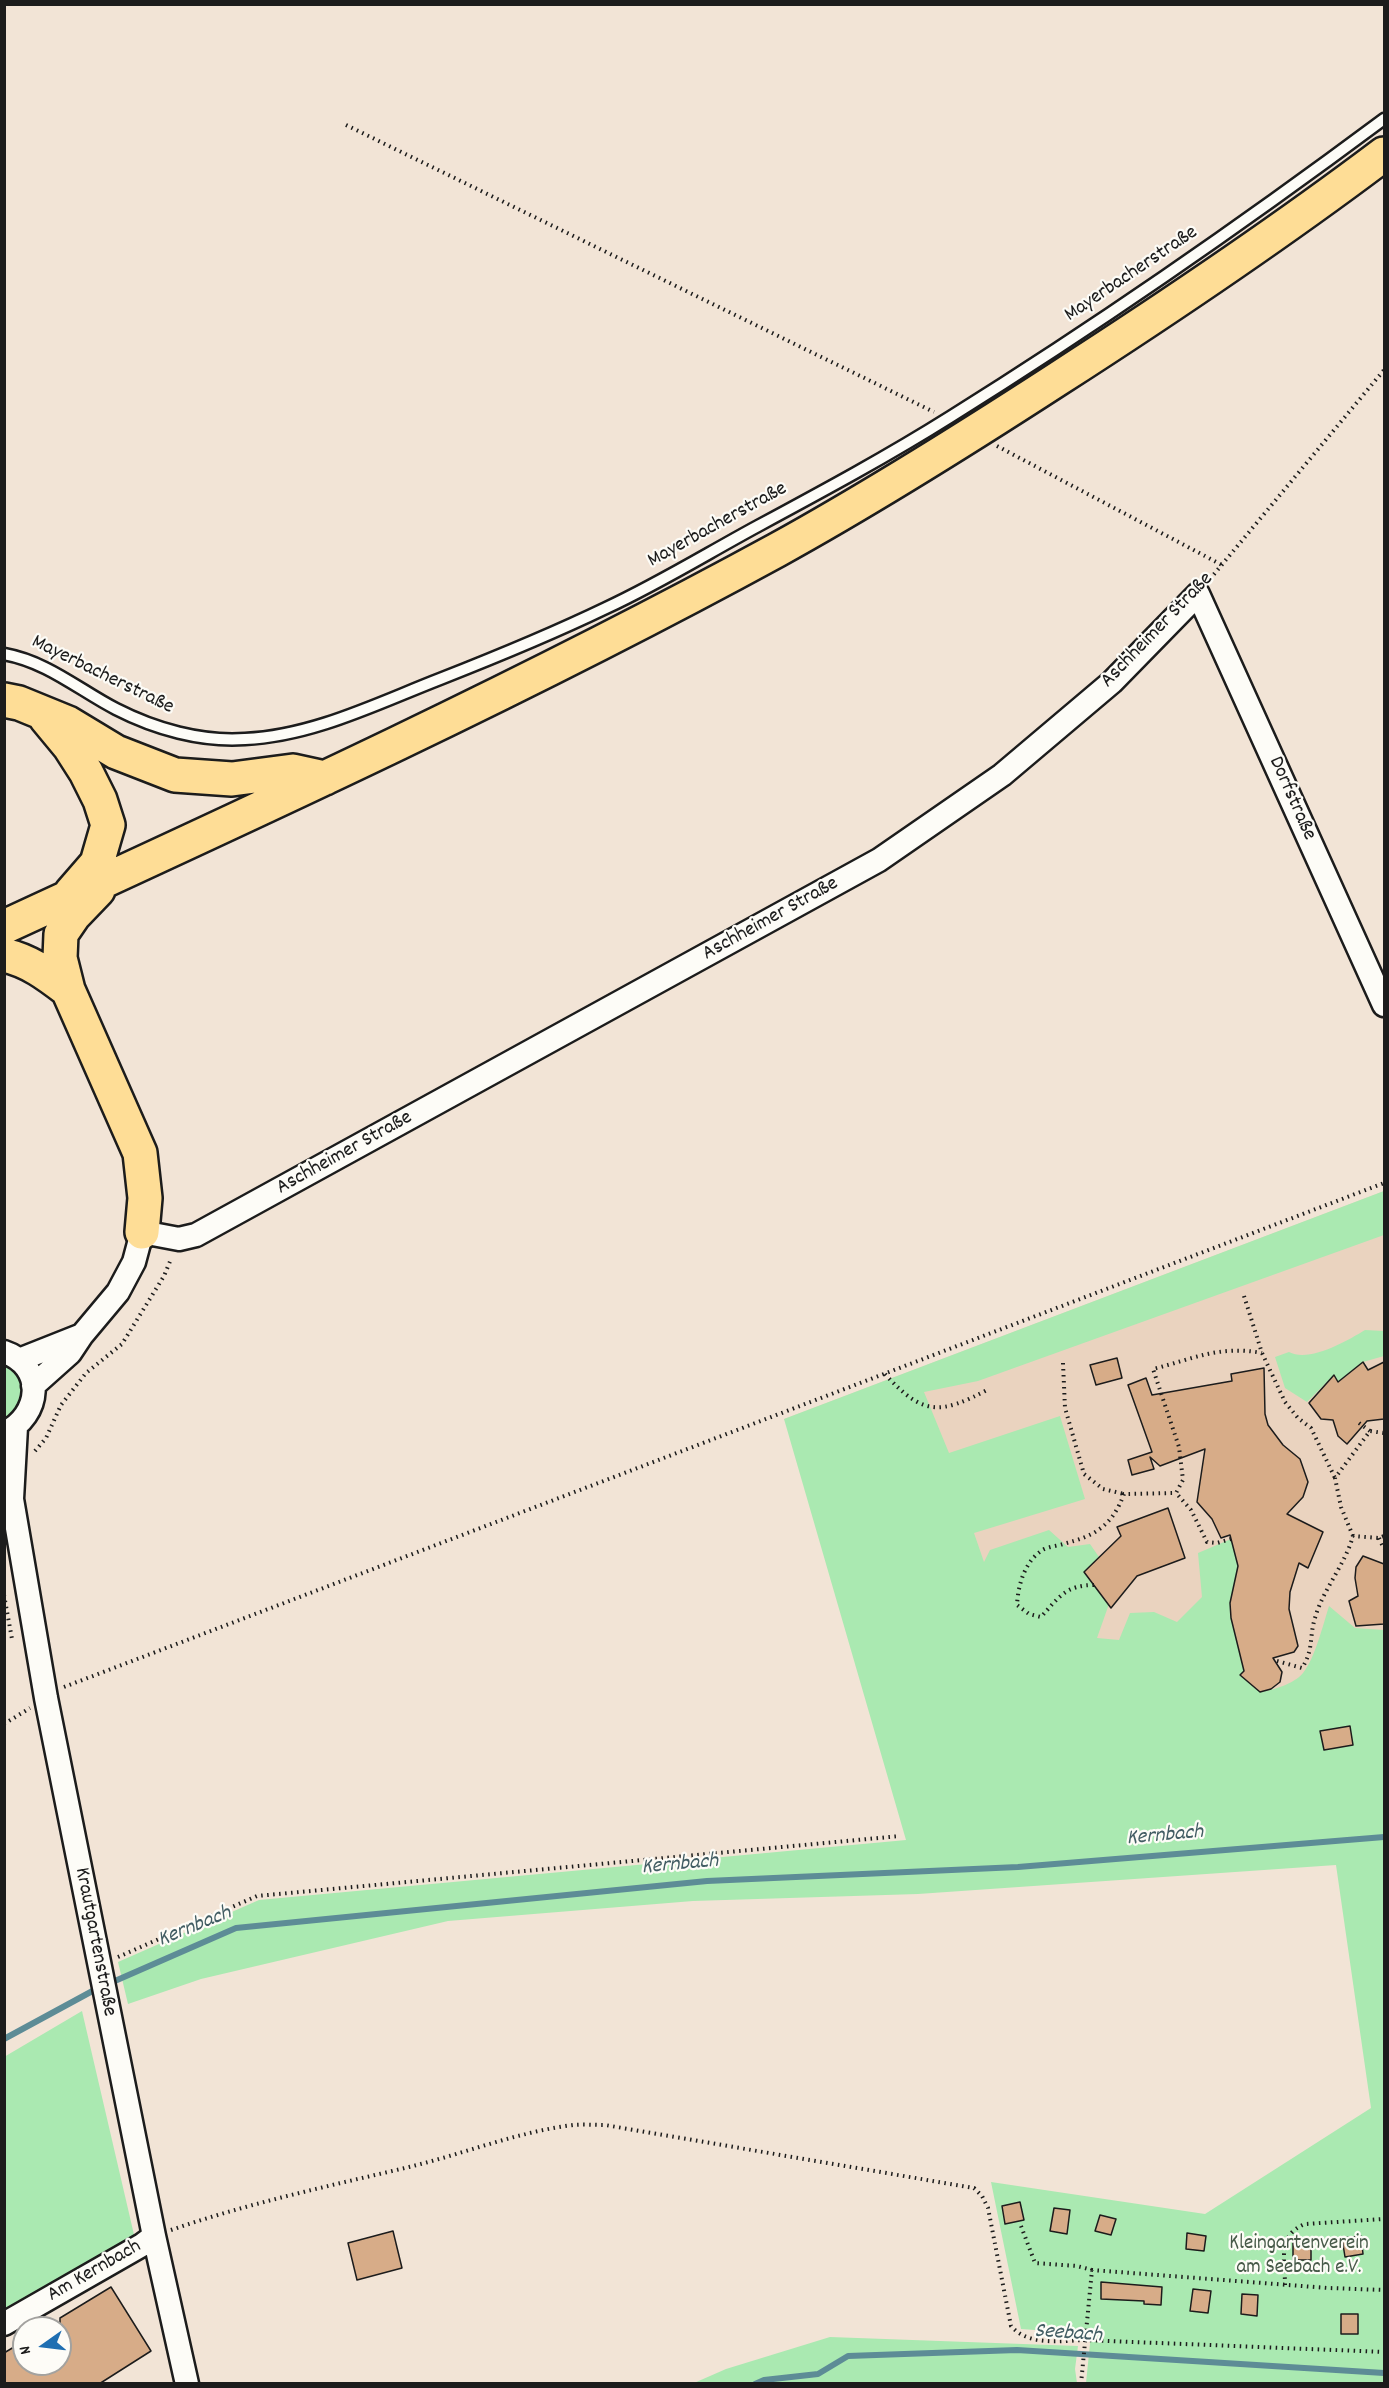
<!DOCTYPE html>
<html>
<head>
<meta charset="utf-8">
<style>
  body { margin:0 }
  #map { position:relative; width:1389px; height:2388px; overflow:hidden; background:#f2e4d6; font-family:Dekko,sans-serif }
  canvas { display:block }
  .frame { position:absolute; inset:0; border:6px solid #1c1c1c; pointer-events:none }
  .north { position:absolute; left:12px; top:2316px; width:60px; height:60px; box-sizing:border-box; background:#fdfcf7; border:2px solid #a3a29f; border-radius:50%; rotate:256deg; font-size:16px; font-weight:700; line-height:24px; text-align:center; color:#1c1c1c }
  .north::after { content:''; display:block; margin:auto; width:21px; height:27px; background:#1f6fb2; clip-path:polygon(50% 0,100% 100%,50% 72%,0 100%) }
</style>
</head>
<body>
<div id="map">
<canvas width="1389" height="2388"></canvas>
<div class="frame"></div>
<div class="north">N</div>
</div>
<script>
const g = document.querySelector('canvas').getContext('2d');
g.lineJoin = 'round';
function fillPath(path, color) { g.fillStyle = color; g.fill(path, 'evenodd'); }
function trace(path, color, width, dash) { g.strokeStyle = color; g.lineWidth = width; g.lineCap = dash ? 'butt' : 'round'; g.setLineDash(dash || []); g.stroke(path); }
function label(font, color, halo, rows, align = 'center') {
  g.font = font + ' Dekko,sans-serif'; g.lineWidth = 4.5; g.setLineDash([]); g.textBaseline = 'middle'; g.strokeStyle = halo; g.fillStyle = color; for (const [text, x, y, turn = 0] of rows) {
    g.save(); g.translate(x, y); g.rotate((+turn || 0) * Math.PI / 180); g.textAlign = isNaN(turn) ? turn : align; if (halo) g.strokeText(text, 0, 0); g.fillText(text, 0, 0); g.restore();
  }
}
const built = new Path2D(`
  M1384,1191V1813L1026,1831L784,1419Z`);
const green = new Path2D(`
  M1384,1191V1235L978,1381L924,1392L949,1453L1060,1416L1085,1499L974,1533L984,1562L990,1550L1049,1530L1068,1547L1090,1544L1099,1557L1109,1604L1097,1638L1119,1640L1130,1613L1154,1612L1177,1622L1202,1597L1198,1553L1231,1539L1238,1566L1230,1603L1240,1657L1255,1656L1241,1675L1260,1692C1273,1690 1294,1684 1303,1673C1315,1658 1323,1625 1329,1606L1355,1628L1384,1630V2383H1086L1091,2334L1021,2329L991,2182L1205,2214L1371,2108L1336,1865L918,1894L693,1901L448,1921L201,1979L128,2004L118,1962L259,1900L906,1840L784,1419Z
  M1365,1330L1384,1331V1356L1363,1362L1338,1382L1333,1376L1307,1402L1285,1388L1275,1357L1289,1352C1309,1363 1347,1341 1365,1330Z
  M5,1364C19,1372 28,1392 19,1407C16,1412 9,1417 5,1421Z
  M82,2011L135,2239L4,2313V2057Z
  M830,2337L1078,2346L1075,2369L1077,2383H694L726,2369Z`);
const stream = new Path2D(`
  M108,1984L236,1928L707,1881L1018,1867L1384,1837
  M4,2039L98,1988
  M755,2384L764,2380L818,2374L848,2356L1017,2350L1384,2373`);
const building = new Path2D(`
  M1117,1358L1122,1378L1096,1385L1090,1365Z
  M1363,1362L1368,1370L1384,1362V1419L1367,1421L1347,1444L1338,1436L1333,1420L1321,1419L1309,1403L1334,1375L1338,1382Z
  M1264,1368L1265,1414L1268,1425L1283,1445L1300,1459L1308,1482L1303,1497L1287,1514L1323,1532L1308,1568L1299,1563L1290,1592L1289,1609L1298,1646L1294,1652L1273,1658L1282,1672L1280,1682L1271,1689L1260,1692L1240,1675L1244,1671L1231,1618L1230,1603L1238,1566L1230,1535L1221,1538L1212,1519L1197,1502L1205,1449L1160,1466L1150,1457L1154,1469L1132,1475L1128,1460L1152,1452L1128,1385L1146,1378L1152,1395L1232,1381L1231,1374Z
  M1168,1508L1185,1558L1137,1576L1111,1608L1084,1572L1121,1536L1117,1527Z
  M1363,1556L1384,1564V1624L1356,1626L1349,1601L1358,1596L1355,1578L1356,1567Z
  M1350,1726L1353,1745L1324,1750L1320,1731Z
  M1020,2202L1024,2220L1005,2224L1002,2206Z
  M1054,2208L1070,2210L1067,2234L1050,2231Z
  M1100,2215L1116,2219L1111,2235L1095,2231Z
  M393,2231L402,2268L357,2280L348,2243Z
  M1187,2233L1206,2236L1204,2251L1186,2249Z
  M1361,2236L1363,2254L1345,2257L1342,2238Z
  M1293,2241H1311V2260H1293Z
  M1101,2282L1162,2287L1161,2305L1144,2304V2301L1101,2299Z
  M111,2287L151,2351L99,2384H4V2353L24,2341V2364H60V2318Z
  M1193,2289L1211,2291L1208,2313L1190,2311Z
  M1242,2294L1258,2295L1257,2316L1241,2314Z
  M1341,2314H1358V2334H1341Z`);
const path = new Path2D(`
  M346,125L934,412
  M997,446L1222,565
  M1210,579L1384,370
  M1244,1296L1262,1353L1285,1402L1298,1418L1311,1428L1335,1478
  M1063,1363L1065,1408L1084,1474L1103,1489L1124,1494
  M885,1374C923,1416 940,1415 989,1389
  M1359,1423L1370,1431
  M35,1451L46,1438L61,1405L86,1373L122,1344L164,1276L171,1259
  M1353,1536L1341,1507L1335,1478L1370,1431L1384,1433
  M1379,1538L1384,1549
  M1231,1539L1217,1543L1207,1542L1191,1510L1176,1493L1183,1480L1179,1447L1153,1369C1193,1359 1219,1345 1262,1353
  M1094,1585C1066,1585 1059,1597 1041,1617L1029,1614L1017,1605C1018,1586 1024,1563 1041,1551C1046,1547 1057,1546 1063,1544C1095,1536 1112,1526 1124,1494L1176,1493
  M4,1595L12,1639
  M1277,1661L1302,1668C1314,1649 1309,1637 1315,1618C1323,1589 1345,1565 1353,1536L1379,1538L1384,1536
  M64,1687L1384,1183
  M4,1724L30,1708
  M118,1957L257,1896L900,1836
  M1021,2226L1035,2263L1077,2266L1092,2270
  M171,2230C249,2203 329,2186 409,2167C463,2154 517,2132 573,2125C583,2124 594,2125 605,2125L974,2188L982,2196L988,2208L1011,2326C1028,2346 1060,2341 1084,2340L1384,2352
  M1285,2285C1285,2260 1277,2235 1305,2224L1384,2219
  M1003,2384H1063
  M1081,2384L1092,2270L1328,2288L1384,2290`);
const lane = new Path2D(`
  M4,654C48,662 79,690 116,709C155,729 201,742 245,739C313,736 378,703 440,679C496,657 552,634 606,608C658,584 708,553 758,526C823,491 888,456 950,417C1099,324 1243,224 1384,119`);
const street = new Path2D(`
  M4,1352C46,1366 41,1416 4,1433
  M19,1360L82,1335
  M33,1386L70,1353L82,1335L118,1292L134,1262L142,1232L179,1239L196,1235L879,860L1002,775L1112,682L1198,594L1384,1005
  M16,1427L12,1499L46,1698L154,2236L187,2384
  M4,2324L142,2245L154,2236`);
const primary = new Path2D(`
  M4,700L19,703L68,723L116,752L175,775L232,779L293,771L325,778
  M46,718L70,747L86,772L100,800L108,825L97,863L71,893
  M98,890L74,915L61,934L60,958L68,990L140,1153L145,1198L142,1232
  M4,927C265,807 526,687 777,550C873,497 965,439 1056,380C1168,308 1278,234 1384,154
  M4,955C30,961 47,974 68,990`);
const streetNames = [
  ["Mayerbacherstraße",1132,275,-34],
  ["Mayerbacherstraße",718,526,-29],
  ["Aschheimer Straße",1158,631,-46],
  ["Mayerbacherstraße",102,676,26],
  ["Dorfstraße",1291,799,66],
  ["Aschheimer Straße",771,920,-29],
  ["Aschheimer Straße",345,1154,-29],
  ["Krautgartenstraße",94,1942,79],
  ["Am Kernbach",95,2272,-30]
];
const parkNames = [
  ["Kleingartenverein",1299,2245],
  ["am Seebach e.V.",1299,2269]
];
const waterNames = [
  ["Kernbach",1165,1837,-5],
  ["Kernbach",680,1866,-5],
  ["Kernbach",195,1928,-22],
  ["Seebach",1068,2335,4]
];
fillPath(built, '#ead3bf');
fillPath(green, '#aae9b1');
trace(stream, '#5d8c96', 6);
fillPath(building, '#d7ac88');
trace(building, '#1c1c1c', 1.5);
trace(lane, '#1c1c1c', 15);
trace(street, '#1c1c1c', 27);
trace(primary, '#1c1c1c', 38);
trace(path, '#1c1c1c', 4, [1.5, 4.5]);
trace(lane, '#fdfcf7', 10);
trace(street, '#fdfcf7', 22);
trace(primary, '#fedd96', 33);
label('21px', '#1c1c1c', '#fdfcf7', streetNames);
label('21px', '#475a49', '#fdfcf7', parkNames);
label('italic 22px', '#425d63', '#fdfcf7', waterNames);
</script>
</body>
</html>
